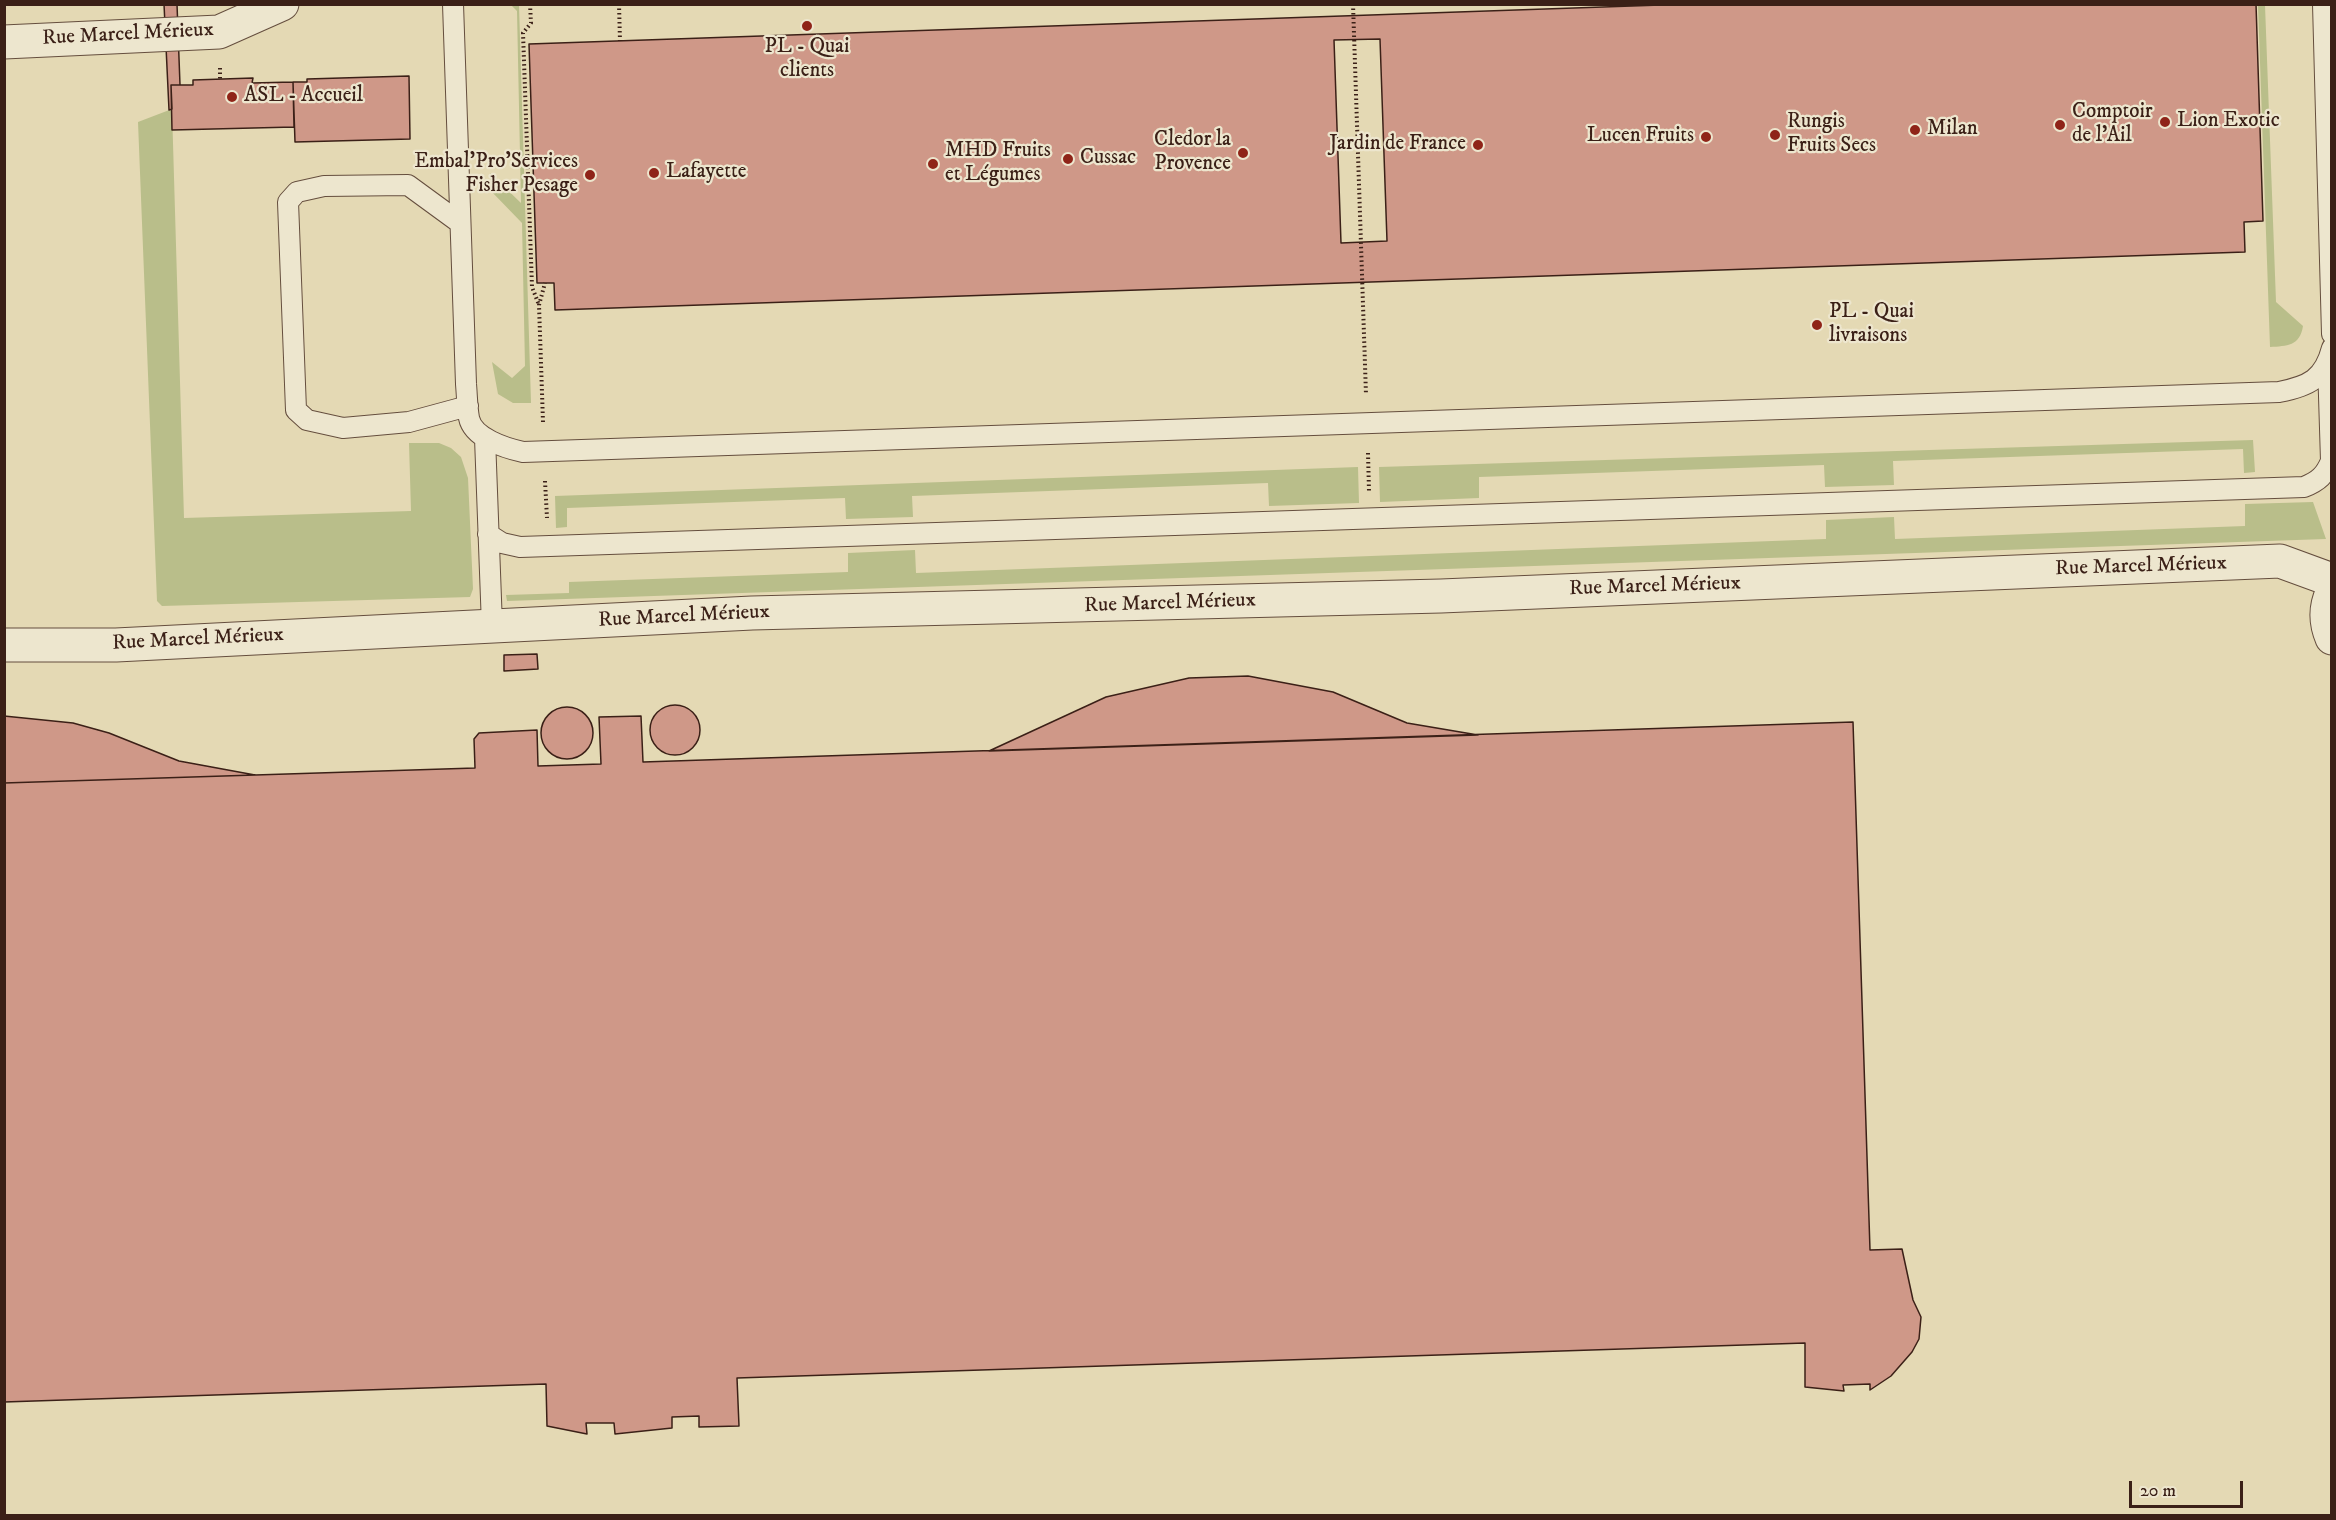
<!DOCTYPE html>
<html>
<head>
<meta charset="utf-8">
<style>
  body { margin:0 }
  #map { position:relative; width:2336px; height:1520px; overflow:hidden; background:#e4d9b4; font-family:"IM FELL DW Pica",serif }
  canvas { display:block }
  .frame { position:absolute; inset:0; border:6px solid #3b2017; pointer-events:none }
  .scale { position:absolute; left:2129px; top:1481px; width:114px; height:27px; box-sizing:border-box; border:3px solid #3b2017; border-top:0; padding-left:8px; font-size:18px; line-height:21px; white-space:nowrap; color:#3b2017; -webkit-text-stroke:4px #ede6ce; paint-order:stroke }
</style>
</head>
<body>
<div id="map">
<canvas width="2336" height="1520"></canvas>
<div class="frame"></div>
<div class="scale">20 m</div>
</div>
<script>
const g = document.querySelector('canvas').getContext('2d');
g.lineJoin = 'round';
function fillPath(path, color) { g.fillStyle = color; g.fill(path, 'evenodd'); }
function trace(path, color, width, dash) { g.strokeStyle = color; g.lineWidth = width; g.lineCap = dash ? 'butt' : 'round'; g.setLineDash(dash || []); g.stroke(path); }
function label(font, color, halo, rows, align = 'center') {
  g.font = font + ' "IM FELL DW Pica",serif'; g.lineWidth = 4.5; g.setLineDash([]); g.textBaseline = 'middle'; g.strokeStyle = halo; g.fillStyle = color; for (const [text, x, y, turn = 0] of rows) {
    g.save(); g.translate(x, y); g.rotate((+turn || 0) * Math.PI / 180); g.textAlign = isNaN(turn) ? turn : align; if (halo) g.strokeText(text, 0, 0); g.fillText(text, 0, 0); g.restore();
  }
}
const green = new Path2D(`
  M511,5H519L531,403H513L498,394L492,362L512,378L525,366L522,223L490,190V173L521,203L517,11Z
  M2258,5H2265L2276,302L2303,326C2300,346 2287,346 2270,347Z
  M172,109L184,518L411,511L409,443H439L451,448L461,457L468,478L473,589L470,597L162,606L157,601L138,122Z
  M2253,440L2255,472L2244,473L2243,449L1893,461L1894,485L1825,487L1824,465L1479,477V498L1380,502L1379,467Z
  M1358,467L1359,503L1269,506L1268,483L912,496L913,517L846,519L845,498L567,508V527L556,528L555,496Z
  M2313,502L2326,539L507,601L506,595L569,593V582L848,572V553L915,550L916,573L1826,539V520L1894,517L1895,539L2245,526V504Z`);
const building = new Path2D(`
  M164,4H177L180,85H171L172,109L169,110Z
  M1690,4H2256L2263,221L2244,222L2245,252L555,310L554,283H537L529,44ZM1380,39L1387,241L1341,243L1334,40Z
  M409,76L410,139L295,142L293,82H307V79Z
  M253,78L252,83L293,82L294,127L172,130L171,85H193V80Z
  M537,654L538,669L504,671V655Z
  M1248,676L1333,692L1407,723L1478,735L989,751L1106,697L1189,678Z
  M650 730a25 25 0 1 1 50 0a25 25 0 1 1-50 0Z
  M541 733a26 26 0 1 1 52 0a26 26 0 1 1-52 0Z
  M4,716L73,723L109,733L179,761L255,775L4,783Z
  M641,716L643,762L1853,722L1870,1250L1902,1249L1913,1300L1921,1317L1919,1339L1912,1352L1891,1376L1870,1390V1384L1843,1385L1844,1391L1805,1387V1343L737,1378L739,1426L699,1427V1416L672,1417V1428L615,1434L614,1423H586L587,1434L547,1426L546,1384L4,1402V783L475,768L474,739L479,733L537,730L538,766L601,764L599,717Z`);
const path = new Path2D(`
  M530,4L531,23L523,33L532,287L539,305
  M619,4L620,41
  M1353,4L1366,395
  M220,68V79
  M543,422L539,305L545,283
  M1368,453L1369,491
  M545,481L547,518`);
const lane = new Path2D(`
  M453,4L466,384C467,395 467,407 469,418C473,438 505,448 523,452L2279,392C2309,386 2324,379 2332,348
  M2323,4L2332,334
  M460,223L408,185L324,186L297,192L288,202L296,410L307,420L343,428L409,422L468,406
  M485,438L492,626
  M488,534L502,543L520,547L2304,487C2319,481 2325,475 2331,461L2328,364`);
const street = new Path2D(`
  M4,42L219,32L282,4
  M2332,593C2325,608 2326,624 2332,638
  M4,645H116L752,613L1441,596L2280,561L2332,580`);
const markers = [
  [807,26,6,"#8f2418"],
  [232,97,6,"#8f2418"],
  [2165,122,6,"#8f2418"],
  [2060,125,6,"#8f2418"],
  [1915,130,6,"#8f2418"],
  [1775,135,6,"#8f2418"],
  [1706,137,6,"#8f2418"],
  [1478,145,6,"#8f2418"],
  [1243,153,6,"#8f2418"],
  [1068,159,6,"#8f2418"],
  [933,164,6,"#8f2418"],
  [654,173,6,"#8f2418"],
  [590,175,6,"#8f2418"],
  [1817,325,6,"#8f2418"]
];
const streetNames = [
  ["Rue Marcel Mérieux",128,35,-3],
  ["Rue Marcel Mérieux",2141,567,-2],
  ["Rue Marcel Mérieux",1655,587,-2],
  ["Rue Marcel Mérieux",1170,604,-2],
  ["Rue Marcel Mérieux",684,617,-3],
  ["Rue Marcel Mérieux",198,640,-3]
];
const poiNames = [
  ["PL - Quai",807,48,"center"],
  ["clients",807,72,"center"],
  ["ASL - Accueil",244,97],
  ["Comptoir",2072,113],
  ["de l'Ail",2072,137],
  ["Lion Exotic",2177,122],
  ["Rungis",1787,123],
  ["Fruits Secs",1787,147],
  ["Milan",1927,130],
  ["Lucen Fruits",1694,137,"right"],
  ["Cledor la",1231,141,"right"],
  ["Provence",1231,165,"right"],
  ["Jardin de France",1466,145,"right"],
  ["MHD Fruits",945,152],
  ["et Légumes",945,176],
  ["Cussac",1080,159],
  ["Embal'Pro'Services",578,163,"right"],
  ["Fisher Pesage",578,187,"right"],
  ["Lafayette",666,173],
  ["PL - Quai",1829,313],
  ["livraisons",1829,337]
];
fillPath(green, '#b9be8a');
fillPath(building, '#cf9888');
trace(building, '#3b2017', 1.5);
trace(lane, '#654e3e', 22);
trace(street, '#654e3e', 35);
trace(path, '#3b2017', 4, [1.5, 3]);
trace(lane, '#ede6ce', 20);
trace(street, '#ede6ce', 33);
for (const [x, y, r, color] of markers) { const dot = new Path2D(); dot.arc(x, y, r, 0, 2 * Math.PI); g.fillStyle = color; g.fill(dot); trace(dot, '#ede6ce', 2); }
label('21px', '#3b2017', '#ede6ce', streetNames);
label('21px', '#3b2017', '#ede6ce', poiNames, 'left');
</script>
</body>
</html>
